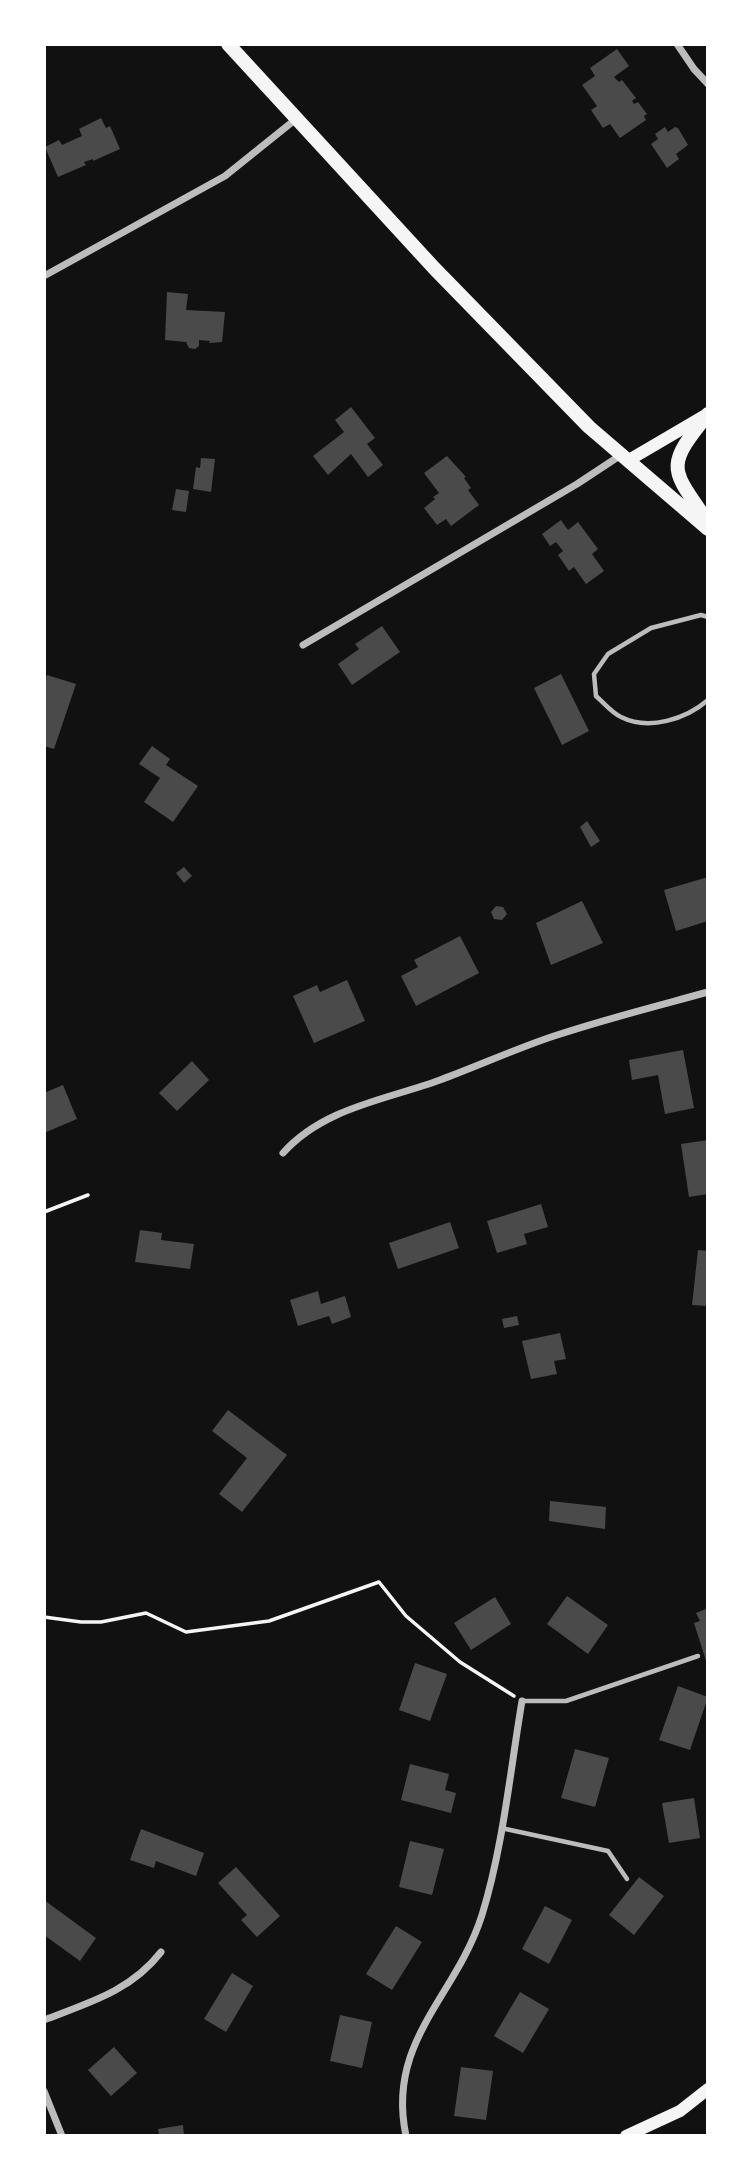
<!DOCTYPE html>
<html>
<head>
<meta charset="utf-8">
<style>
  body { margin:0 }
  #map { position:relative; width:752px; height:2180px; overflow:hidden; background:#111; font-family:"Libre Baskerville",serif }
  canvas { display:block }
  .frame { position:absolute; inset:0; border:46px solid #fff; pointer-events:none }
</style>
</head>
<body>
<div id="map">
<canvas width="752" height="2180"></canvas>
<div class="frame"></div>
</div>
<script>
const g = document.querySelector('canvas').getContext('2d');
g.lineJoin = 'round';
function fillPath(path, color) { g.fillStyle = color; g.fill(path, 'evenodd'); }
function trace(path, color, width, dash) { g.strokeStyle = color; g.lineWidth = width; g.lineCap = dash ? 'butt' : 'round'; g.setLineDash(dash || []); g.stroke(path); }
const building = new Path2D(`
  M617,49L629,66L614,77L619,82L622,80L636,98L632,101L634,104L638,102L647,114L644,116L646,120L620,138L610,124L603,128L591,110L597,106L582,85L595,76L590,68Z
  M101,118L106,128L110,126L120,149L93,161V159L84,162L86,165L58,177L45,147L59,140L62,145L82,136L79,129Z
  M665,127L668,132L675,127L678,128L688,145L676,154L679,159L667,168L651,144L658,139L655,134Z
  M167,292L188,294L186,310L225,312L222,342L209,343L210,341L199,340V346L195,349L189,348L186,342L165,340Z
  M351,407L375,438L367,444L383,465L368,477L351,454L328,475L313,456L344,432L335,420Z
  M447,456L466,477L464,478L471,488L468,490L479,505L451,526L446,519L437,525L424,508L435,499L433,497L439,493L424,473Z
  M201,458L215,459L211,492L193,489L196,467L200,468Z
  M176,489L189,491L186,512L172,510Z
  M561,520L568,530L578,522L598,549L592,554L604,571L586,584L574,567L569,571L558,555L563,551L556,542L550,546L542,534Z
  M382,626L400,652L352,685L338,664L359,649L355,644Z
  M561,674L589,731L562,745L534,688Z
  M47,675L76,684L54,749L44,746V684Z
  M152,746L170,759L166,765L198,786L173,822L144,802L160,778L139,764Z
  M587,821L600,841L591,847L580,827Z
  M184,867L192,876L184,883L176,873Z
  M708,877V921L676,931L664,890Z
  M582,901L603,943L551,965L536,923Z
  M496,906L503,907L507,914L502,920L494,919L491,912Z
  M460,936L479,973L416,1006L401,976L418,967L414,960Z
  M347,980L365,1021L314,1043L293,996L317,985L320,992Z
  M683,1050L694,1108L665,1114L658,1075L632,1080L629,1060Z
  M192,1061L209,1080L177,1111L159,1093Z
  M63,1085L77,1119L44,1133V1093Z
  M708,1140V1194L689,1197L681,1144Z
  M541,1204L548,1227L524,1234L527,1244L497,1253L487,1221Z
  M450,1222L459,1248L398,1269L389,1243Z
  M140,1230L162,1233L161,1240L194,1244L190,1269L135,1262Z
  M698,1250L708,1251V1306L692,1305Z
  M318,1291L321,1304L345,1296L351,1317L332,1324L329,1316L298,1326L290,1300Z
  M517,1316L519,1325L504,1328L502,1319Z
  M560,1333L566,1359L554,1361L557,1374L531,1379L522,1341Z
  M228,1410L287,1455L242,1512L219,1494L247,1458L212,1431Z
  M550,1501L606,1507L605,1529L549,1521Z
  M567,1596L608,1625L588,1654L547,1624Z
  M495,1597L511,1624L471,1650L454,1623Z
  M708,1608V1667L694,1623L700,1621L696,1613Z
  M415,1663L447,1674L430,1721L399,1710Z
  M678,1686L708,1697L690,1750L659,1740Z
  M575,1749L609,1758L595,1807L561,1798Z
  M410,1764L449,1774L445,1790L456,1793L451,1813L401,1800Z
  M694,1798L700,1838L669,1843L662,1803Z
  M141,1829L204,1853L196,1876L156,1861L154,1868L130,1860Z
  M410,1841L444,1849L432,1895L399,1887Z
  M236,1867L280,1916L257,1937L241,1920L247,1915L218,1883Z
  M639,1877L664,1896L634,1935L609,1915Z
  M44,1900L96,1938L80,1961L44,1935Z
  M545,1906L572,1920L549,1964L522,1949Z
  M396,1926L422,1942L392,1990L366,1974Z
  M232,1973L253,1986L226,2032L204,2019Z
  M520,1992L549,2009L523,2053L494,2036Z
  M340,2015L372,2022L362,2068L330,2061Z
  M114,2047L137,2073L111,2096L88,2070Z
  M461,2067L493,2071L486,2120L454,2116Z
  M183,2125L184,2136H159L158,2129Z`);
const path = new Path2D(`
  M44,1212L88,1195
  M44,1617L81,1622H101L146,1613L186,1632L269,1621L379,1582L406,1616L460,1662L514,1696`);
const service = new Path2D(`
  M708,617L701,615L651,628L608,654L594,674L596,696C604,703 612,713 621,717C649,731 686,719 708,700
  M523,1701H566L698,1656
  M501,1828L608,1851L627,1879`);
const minor = new Path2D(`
  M677,44L694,69L708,84
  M44,276L225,176L296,119
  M303,645L577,484L621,455
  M283,1153C323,1108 385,1100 440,1080C478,1066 515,1049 554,1036C605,1019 657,1006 708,992
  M44,2020C88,2003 131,1991 161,1952
  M44,2091L62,2136
  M406,2136C386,2041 456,1997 482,1915C503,1847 510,1772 522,1701`);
const secondary = new Path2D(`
  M629,460L704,416
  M626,2136L680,2111L708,2089`);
const primary = new Path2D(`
  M228,44L434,268L589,427L708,529
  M708,414C664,468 671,468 708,522`);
fillPath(building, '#4a4a4a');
trace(path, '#f5f5f5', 3.5);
trace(service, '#bcbcbc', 4.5);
trace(minor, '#bcbcbc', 7);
trace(secondary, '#f5f5f5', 12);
trace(primary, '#f5f5f5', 14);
</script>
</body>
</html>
